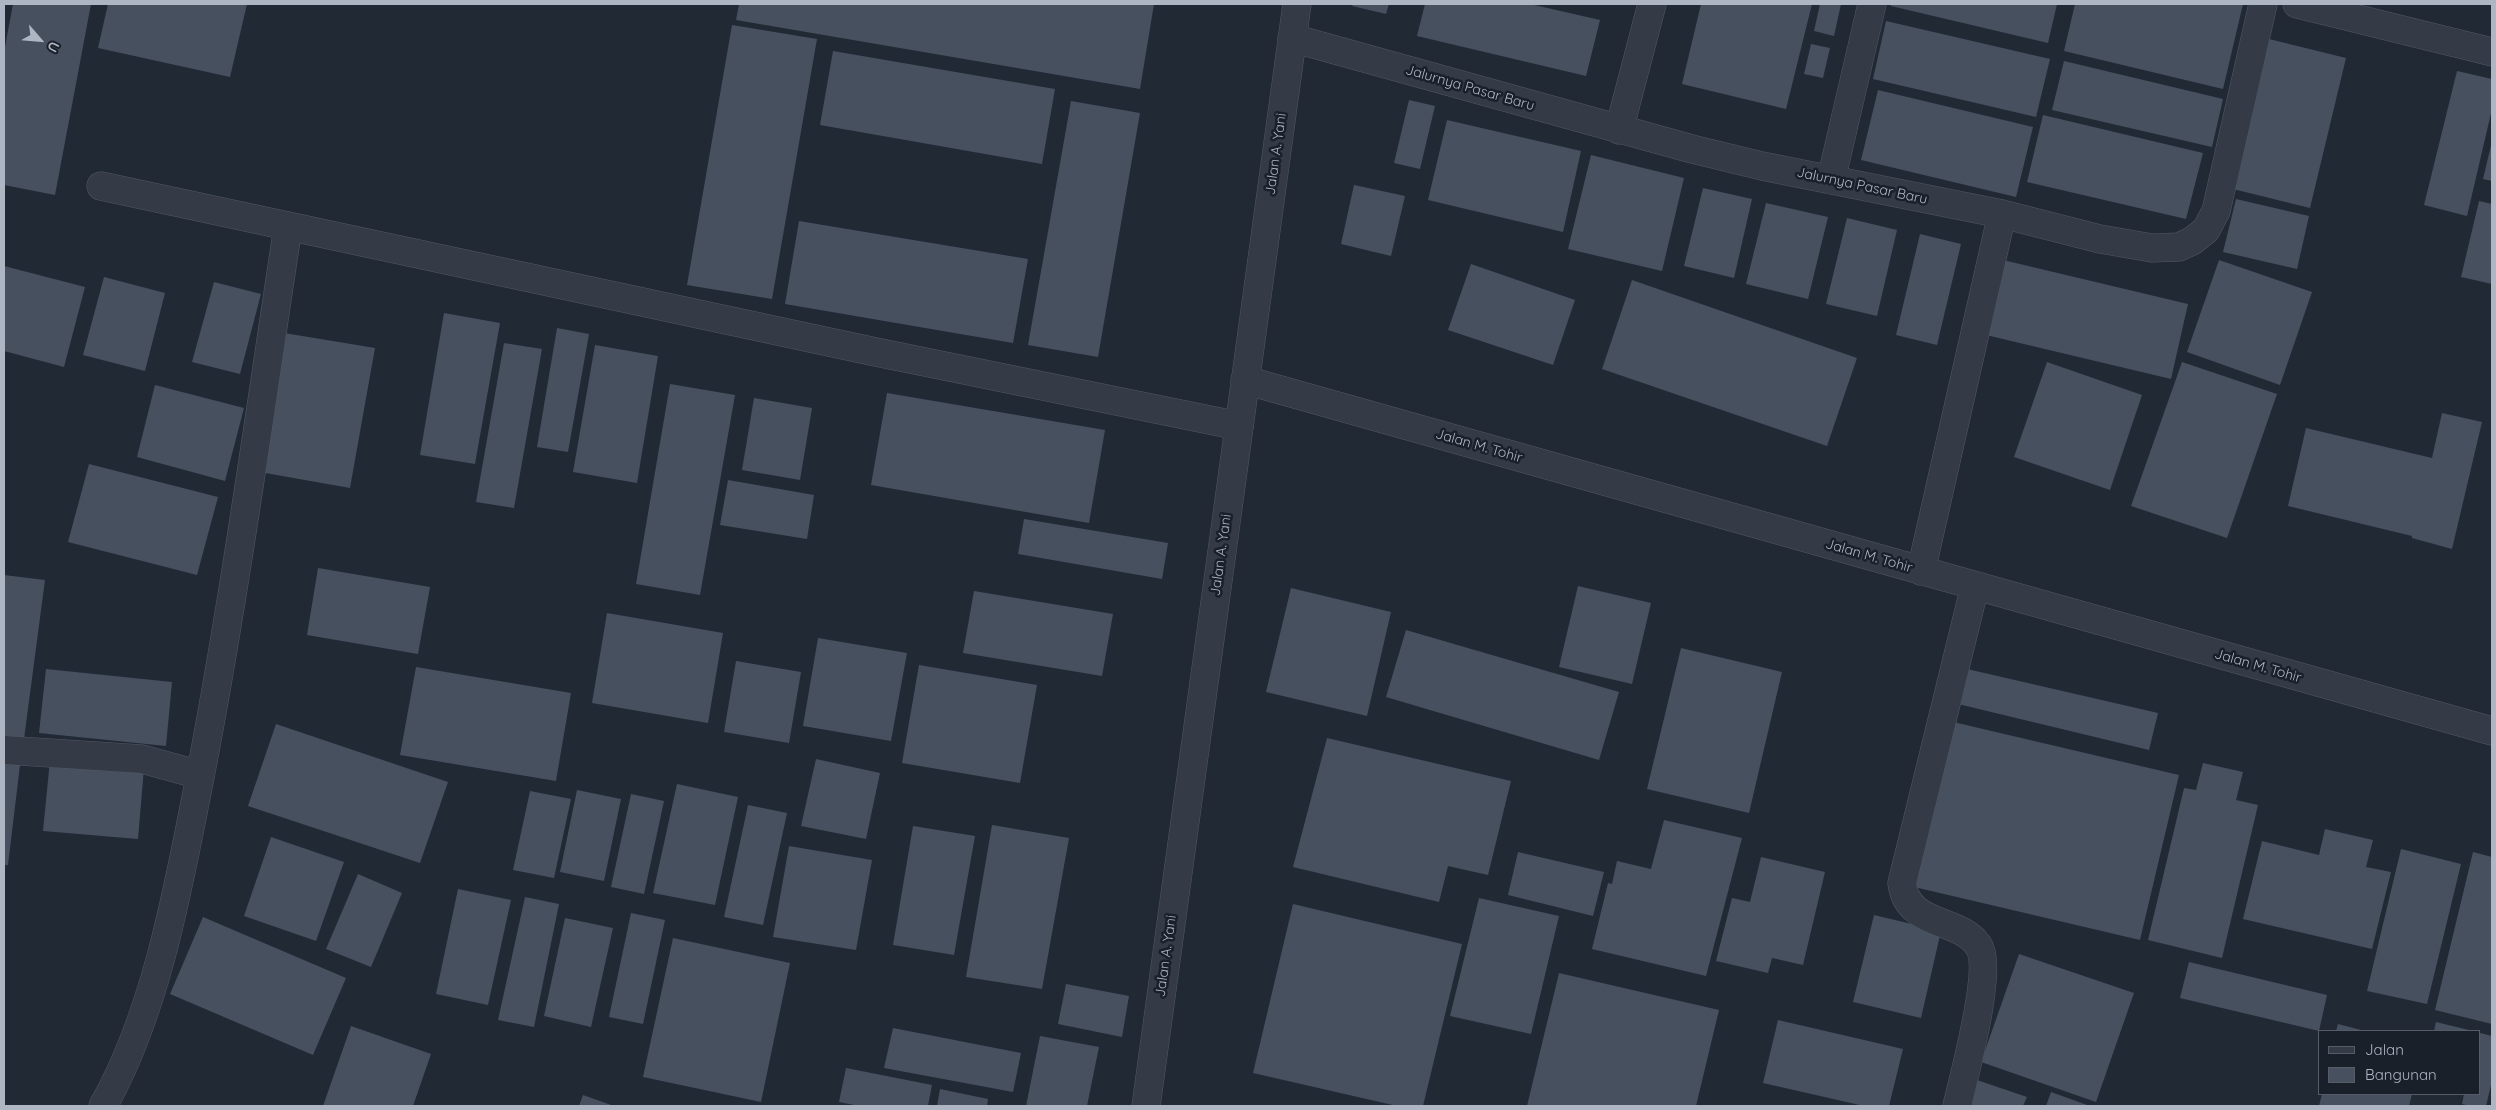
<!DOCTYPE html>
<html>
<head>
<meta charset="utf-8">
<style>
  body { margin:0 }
  #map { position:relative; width:2496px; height:1110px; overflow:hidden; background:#212935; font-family:Quicksand,sans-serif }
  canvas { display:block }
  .frame { position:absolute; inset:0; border:5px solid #aeb5c3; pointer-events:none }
  .legend { position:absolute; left:2318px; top:1030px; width:162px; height:65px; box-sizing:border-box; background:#1a202a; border:1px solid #555c67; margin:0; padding:6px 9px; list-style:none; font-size:15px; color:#aeb5c3 }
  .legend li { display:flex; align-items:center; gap:10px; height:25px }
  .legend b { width:25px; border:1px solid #555c67 }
  .north { position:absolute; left:15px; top:15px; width:50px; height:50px; -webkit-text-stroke:4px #1a202a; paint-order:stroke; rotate:117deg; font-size:14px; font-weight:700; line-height:20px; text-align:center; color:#aeb5c3 }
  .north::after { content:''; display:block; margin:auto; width:18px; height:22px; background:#aeb5c3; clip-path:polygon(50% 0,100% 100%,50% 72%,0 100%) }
</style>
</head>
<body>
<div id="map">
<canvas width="2496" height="1110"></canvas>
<div class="frame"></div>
<ul class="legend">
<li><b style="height:6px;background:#343b46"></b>Jalan</li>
<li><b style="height:14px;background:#47505f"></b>Bangunan</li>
</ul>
<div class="north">U</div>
</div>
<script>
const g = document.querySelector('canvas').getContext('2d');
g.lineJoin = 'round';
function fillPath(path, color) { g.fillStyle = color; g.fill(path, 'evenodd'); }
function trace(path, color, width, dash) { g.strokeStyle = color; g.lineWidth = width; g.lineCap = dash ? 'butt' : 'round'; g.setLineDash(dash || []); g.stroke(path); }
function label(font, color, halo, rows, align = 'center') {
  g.font = font + ' Quicksand,sans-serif'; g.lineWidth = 5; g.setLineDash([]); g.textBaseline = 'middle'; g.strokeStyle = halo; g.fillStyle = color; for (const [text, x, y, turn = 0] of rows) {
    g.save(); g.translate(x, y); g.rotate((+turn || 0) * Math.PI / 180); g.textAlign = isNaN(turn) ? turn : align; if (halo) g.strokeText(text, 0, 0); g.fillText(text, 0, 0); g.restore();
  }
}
const building = new Path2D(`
  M13,4H91L55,195L4,185V52Z
  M108,4H247L230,77L98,48Z
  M739,4H1154L1140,89L736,20Z
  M1353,4H1389L1386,14L1352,6Z
  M1425,4H1530L1600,20L1586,76L1417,36Z
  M1701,4H1812L1786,109L1682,84Z
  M1820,4H1841L1834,36L1814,31Z
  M1891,4H2057L2048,43L1891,6Z
  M2075,4H2243L2223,89L2064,51Z
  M1886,21L2050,59L2036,117L1873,79Z
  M732,25L817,39L772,299L687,285Z
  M2269,39L2346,58L2310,208L2233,189Z
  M1811,44L1830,48L1823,78L1804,74Z
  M833,51L1055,89L1042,164L820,125Z
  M2064,61L2223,99L2212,147L2052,110Z
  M2457,71L2492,79V109L2467,216L2424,205Z
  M1878,90L2033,127L2016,197L1861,160Z
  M1409,100L1435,106L1420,169L1394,163Z
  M1071,101L1140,113L1098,357L1028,345Z
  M2043,115L2203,153L2186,219L2027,182Z
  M1447,120L1581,151L1563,232L1428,200Z
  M2492,141V181L2483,179Z
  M1591,155L1684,178L1662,271L1568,249Z
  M1354,185L1405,196L1391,256L1341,244Z
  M1703,188L1752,199L1734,278L1684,266Z
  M2236,199L2309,216L2297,269L2223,252Z
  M2479,201L2492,204V284L2461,277Z
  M1766,203L1828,217L1808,299L1746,284Z
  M1847,218L1897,230L1877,316L1826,304Z
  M799,221L1028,259L1013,343L785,304Z
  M1920,234L1961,244L1937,345L1896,335Z
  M2003,260L2188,304L2171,379L1986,335Z
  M2219,260L2312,292L2280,385L2187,352Z
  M1471,264L1575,300L1553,365L1448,330Z
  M4,266L85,287L64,367L4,351Z
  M104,277L165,293L145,371L83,355Z
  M1632,280L1857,358L1827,446L1602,369Z
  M214,282L261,294L240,374L192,362Z
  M444,313L500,323L475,464L420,455Z
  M557,328L589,334L568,452L537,447Z
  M278,332L375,348L350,488L254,471Z
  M504,343L542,349L514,508L476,502Z
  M595,345L658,356L637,483L573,472Z
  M2047,362L2142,395L2110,490L2014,457Z
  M2182,362L2277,394L2227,538L2131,506Z
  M670,384L735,395L700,595L636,584Z
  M155,385L244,408L225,481L137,457Z
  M887,393L1105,430L1089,523L871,485Z
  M754,398L812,408L800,480L742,470Z
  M2442,413L2482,422L2452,549L2412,538V536L2288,506L2306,428L2432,458Z
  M89,464L218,497L197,575L68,542Z
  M728,480L814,495L807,539L720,525Z
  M1024,519L1168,543L1162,579L1018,554Z
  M318,568L430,587L418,654L307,635Z
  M4,575L45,580L24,739L4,736Z
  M1578,586L1651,603L1632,684L1559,667Z
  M1291,588L1391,612L1367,716L1266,692Z
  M974,591L1113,614L1102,676L963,653Z
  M607,613L723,633L708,723L592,703Z
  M1406,630L1619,692L1599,760L1386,697Z
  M818,638L907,653L891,741L803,726Z
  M1681,648L1782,672L1749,813L1647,789Z
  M736,661L801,672L789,743L724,732Z
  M919,665L1037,685L1020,783L902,763Z
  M416,667L571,693L556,781L400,755Z
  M46,669L172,682L166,746L39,733Z
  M1967,669L2158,713L2149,750L1958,704Z
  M1949,721L2179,775L2140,940L1910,886Z
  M276,724L448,782L420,863L248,806Z
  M1327,738L1511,781L1488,875L1448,866L1439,902L1293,867Z
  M816,759L880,773L866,839L801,826Z
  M50,760L144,768L138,839L43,831Z
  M4,763L20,765L8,865H4Z
  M2203,763L2243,772L2236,800L2258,805L2222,958L2148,940L2184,788L2196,790Z
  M677,784L738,797L715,905L653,893Z
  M577,790L621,799L604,881L560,872Z
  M530,791L571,799L554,878L513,870Z
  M631,794L664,801L644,894L611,887Z
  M748,805L787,813L763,925L724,917Z
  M1664,820L1742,838L1706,976L1592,949L1608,883L1612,884L1617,861L1651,869Z
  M992,825L1069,838L1042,989L966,977Z
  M913,826L975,836L954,955L893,945Z
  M2325,829L2373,840L2366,867L2391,872L2372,949L2243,919L2262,841L2319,855Z
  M271,837L344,862L316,941L244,916Z
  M789,846L872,860L856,950L773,937Z
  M2401,849L2461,864L2427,1004L2367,991Z
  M1518,852L1604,872L1593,916L1508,895Z
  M2473,852L2492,857V1024L2435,1010Z
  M1761,857L1825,872L1803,965L1772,958L1768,973L1716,961L1732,898L1750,902Z
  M358,874L402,893L371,967L326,949Z
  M458,889L511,900L488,1005L436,994Z
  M525,897L559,904L534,1027L498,1020Z
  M1479,898L1559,916L1531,1034L1450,1016Z
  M1293,904L1462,944L1423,1106H1397L1253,1073Z
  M631,913L665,920L643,1024L609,1017Z
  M1874,915L1941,931L1921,1018L1853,1002Z
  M203,917L346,978L313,1055L170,994Z
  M565,918L613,928L591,1027L544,1016Z
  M673,938L790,963L761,1102L643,1077Z
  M2019,954L2134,993L2096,1102L1981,1062Z
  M2189,962L2327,995L2319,1031L2180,998Z
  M1559,973L1719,1010L1696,1106H1527Z
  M1066,984L1129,996L1122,1037L1058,1024Z
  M1778,1020L1903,1049L1889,1106H1864L1763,1083Z
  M2436,1022L2473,1031H2434Z
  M2338,1024L2365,1031H2336Z
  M351,1026L431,1054L413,1106H323Z
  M893,1028L1021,1053L1013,1092L884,1068Z
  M2480,1033L2492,1036V1081L2486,1106H2470L2462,1104L2464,1094H2480Z
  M1040,1036L1099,1047L1087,1106H1026Z
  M846,1068L932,1085L928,1106H859L839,1102Z
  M1977,1080L2027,1097L2023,1106H1968Z
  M940,1089L988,1099L987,1106H937Z
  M2051,1092L2090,1106H2046Z
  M2322,1094H2412L2409,1106H2319Z
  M583,1095L614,1106H579Z`);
const minor = new Path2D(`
  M2297,4L2492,52
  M1292,38L1692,149L1762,166L2002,214L2100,239L2152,248L2179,247L2192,241L2206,230L2216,211L2263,4
  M1619,130L1652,4
  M1831,180L1872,4
  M101,186L871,351L1239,426
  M1245,380L2492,731
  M1921,571L2002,214
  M4,750L142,759L200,775
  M103,1106C157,1011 179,884 200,777C235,595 260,410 288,227
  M1957,1106C1964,1076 1994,967 1978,945C1958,917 1907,927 1902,883L1975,586`);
const tertiary = new Path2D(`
  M1146,1106L1297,4`);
const streetNames = [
  ["Jalurnya Pasar Baru",1470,88,16],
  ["Jalan A. Yani",1276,154,-82],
  ["Jalurnya Pasar Baru",1862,186,12],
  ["Jalan M. Tohir",1479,446,16],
  ["Jalan A. Yani",1221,555,-82],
  ["Jalan M. Tohir",1869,556,16],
  ["Jalan M. Tohir",2258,666,16],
  ["Jalan A. Yani",1166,956,-82]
];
fillPath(building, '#47505f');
trace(minor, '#525864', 29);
trace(tertiary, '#525864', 29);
trace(minor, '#343b46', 28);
trace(tertiary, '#343b46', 28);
label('14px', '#aeb5c3', '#1a202a', streetNames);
</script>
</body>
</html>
